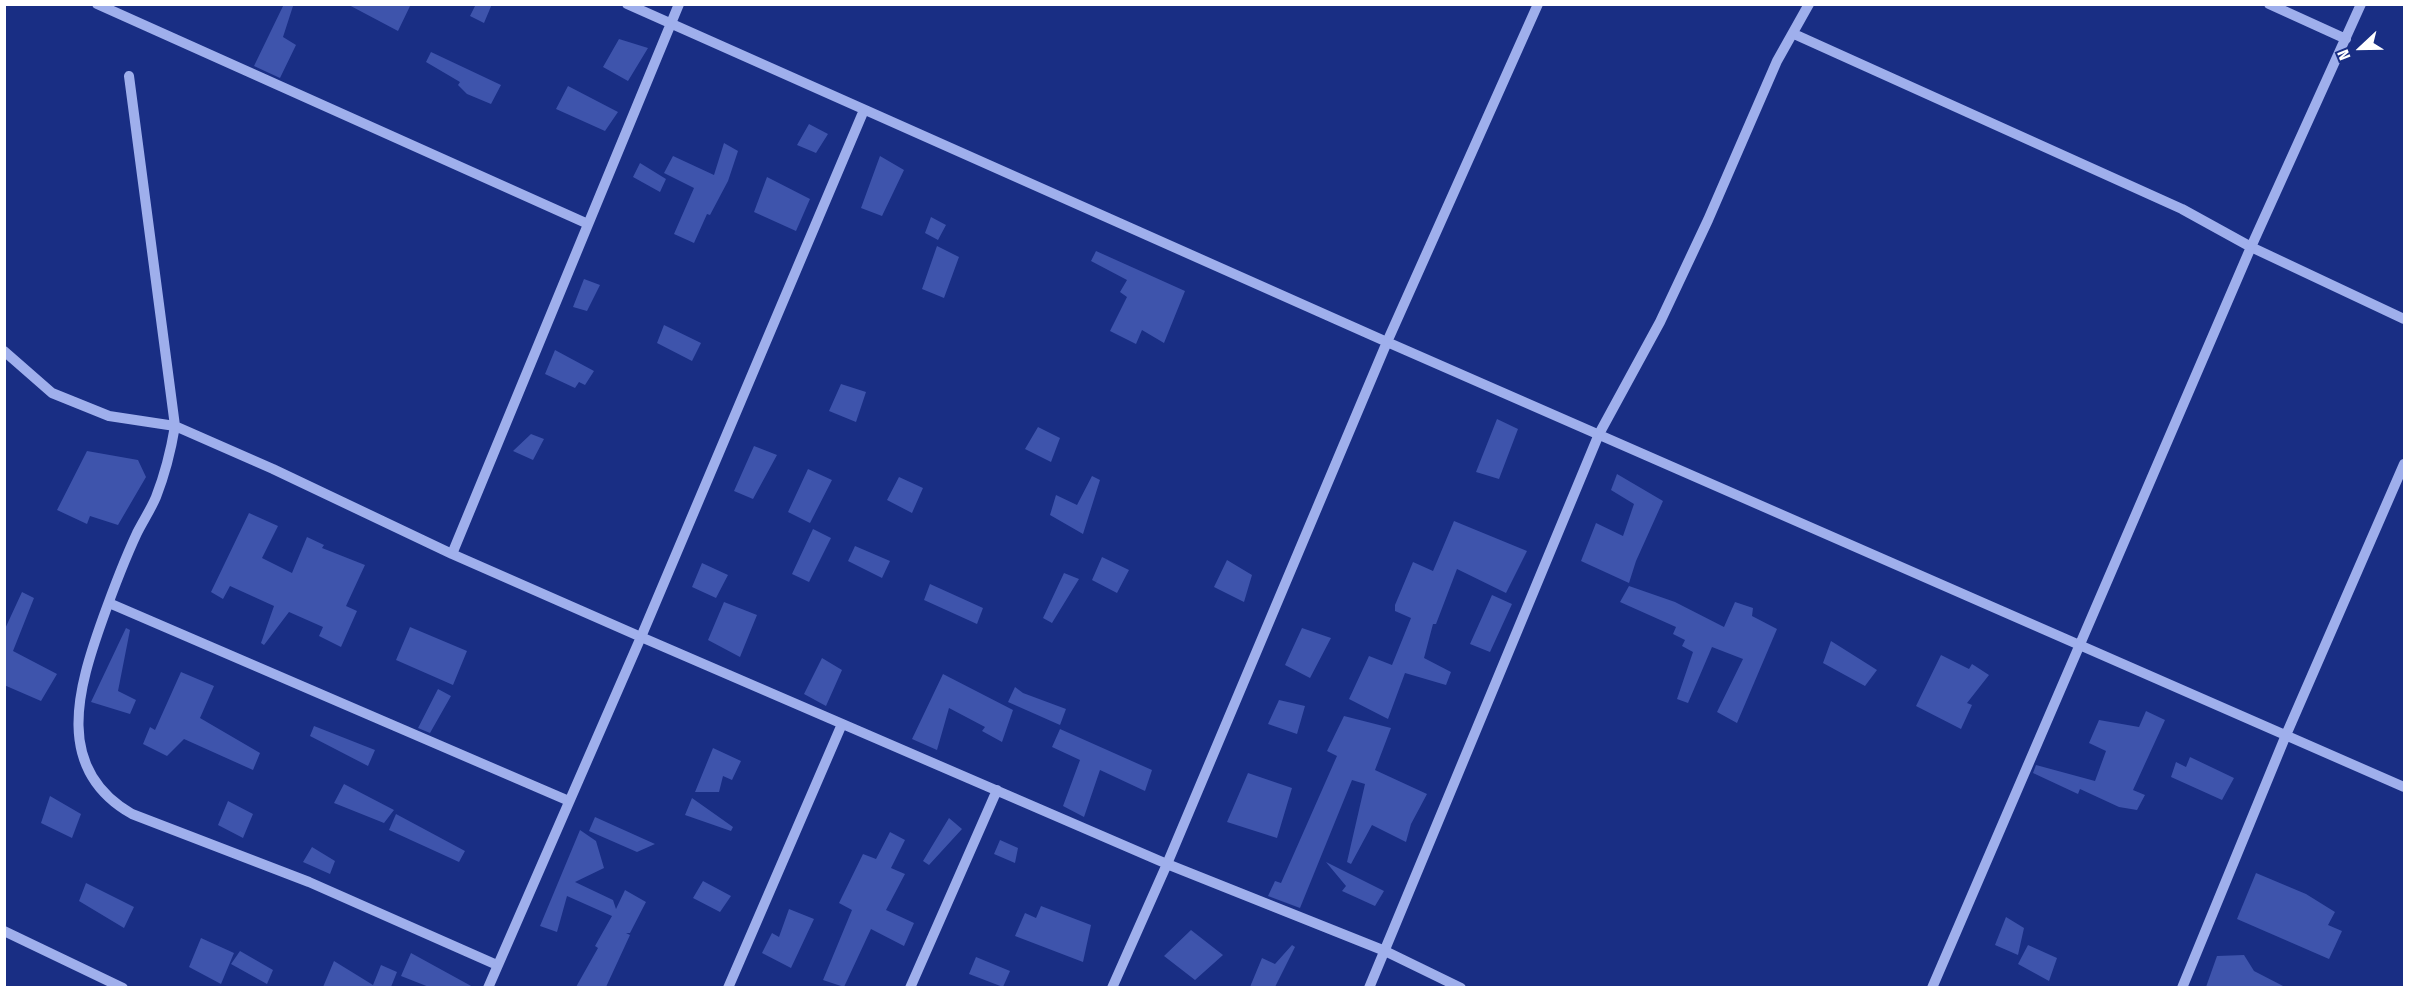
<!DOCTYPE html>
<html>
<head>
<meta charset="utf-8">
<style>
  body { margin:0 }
  #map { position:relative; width:2409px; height:992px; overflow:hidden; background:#192e84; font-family:"Fira Sans Condensed",sans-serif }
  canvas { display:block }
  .frame { position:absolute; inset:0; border:6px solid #fff; pointer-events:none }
  .north { position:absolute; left:2331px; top:18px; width:60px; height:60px; -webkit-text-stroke:4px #192e84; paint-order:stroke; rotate:248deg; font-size:16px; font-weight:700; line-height:24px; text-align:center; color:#fff }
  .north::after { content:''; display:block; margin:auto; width:21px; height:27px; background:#fff; clip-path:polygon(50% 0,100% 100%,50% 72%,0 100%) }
</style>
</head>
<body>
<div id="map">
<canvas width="2409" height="992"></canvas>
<div class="frame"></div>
<div class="north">N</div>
</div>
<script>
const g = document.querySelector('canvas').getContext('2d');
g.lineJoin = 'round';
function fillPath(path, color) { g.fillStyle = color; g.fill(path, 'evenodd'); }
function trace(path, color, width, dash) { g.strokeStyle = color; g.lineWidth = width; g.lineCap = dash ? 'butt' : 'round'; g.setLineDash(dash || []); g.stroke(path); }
const building = new Path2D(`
  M284,4L293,6L283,37L296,45L280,78L254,66Z
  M347,4H411L398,31Z
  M476,4H492L484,23L470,16Z
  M619,39L648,48L628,81L603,67Z
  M431,52L501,85L491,104L467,94L458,85L460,82L426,62Z
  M568,86L618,112L605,131L556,109Z
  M809,124L828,134L816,153L797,145Z
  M724,143L738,151L728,181L710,215L707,214L694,243L674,234L694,188L664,173L673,156L714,175Z
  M880,156L904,170L882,216L861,208Z
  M640,163L666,179L660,192L633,177Z
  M767,177L810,199L796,231L754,212Z
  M931,217L946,225L938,240L925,233Z
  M937,246L959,257L944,298L922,289Z
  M1096,251L1185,291L1164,343L1142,330L1136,344L1110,331L1127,297L1120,292L1127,280L1091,261Z
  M584,279L600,285L587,311L573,307Z
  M664,325L701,343L692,361L657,343Z
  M555,350L594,371L585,385L579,382L575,388L545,374Z
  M841,384L866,392L856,422L829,411Z
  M1497,419L1518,429L1499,479L1476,472Z
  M1038,427L1060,438L1051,462L1025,449Z
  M531,434L544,439L533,460L513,451Z
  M754,446L777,455L753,499L734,491Z
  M87,451L138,460L146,477L118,525L90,516L87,524L57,510Z
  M808,469L832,480L810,523L788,512Z
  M1617,474L1663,501L1636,561L1629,583L1581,561L1596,523L1623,536L1634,504L1611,490Z
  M1092,476L1100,480L1083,534L1050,515L1056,495L1077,505Z
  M899,477L923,488L912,513L887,500Z
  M249,513L278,526L262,558L292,573L307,537L324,545L322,548L365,565L346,606L357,611L341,647L319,636L323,627L289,612L264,645L261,643L274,606L230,586L223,599L211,592Z
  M1454,521L1527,551L1506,593L1457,569L1436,624H1433L1424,658L1451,672L1446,685L1405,673L1388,719L1349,699L1369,656L1392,665L1411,618L1395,611V605L1413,562L1433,571Z
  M813,529L831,538L809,582L792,574Z
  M855,546L890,561L882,578L848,561Z
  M1102,557L1129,570L1117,593L1092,580Z
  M1227,560L1252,575L1244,602L1214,587Z
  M702,563L728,575L716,598L692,587Z
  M1064,573L1079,579L1052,623L1043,618Z
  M930,584L983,608L977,624L924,600Z
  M1629,586L1675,602L1724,627L1735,602L1753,608L1752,616L1777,629L1737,723L1717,712L1743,659L1712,647L1688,703L1677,699L1693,652L1682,646L1685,640L1673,634L1676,627L1620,602Z
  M22,592L34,598L13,651L57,674L41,701L4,685V631Z
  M1492,595L1512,604L1490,652L1470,644Z
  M724,602L757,615L740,657L708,640Z
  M410,627L467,651L453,685L396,660Z
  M126,628L130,630L118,691L136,700L130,714L91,702Z
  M1302,628L1331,638L1310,678L1285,665Z
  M1831,641L1877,670L1865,686L1823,663Z
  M1941,655L1969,669L1972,664L1989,675L1967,703L1972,705L1961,729L1916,706Z
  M822,658L842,670L826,706L804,694Z
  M181,672L214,686L200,718L260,753L253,770L184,739L167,756L143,744L150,727L155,730Z
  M943,674L1013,710L1002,742L982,731L985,727L949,708L937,750L912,739Z
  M1015,687L1023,693L1066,709L1060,725L1008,702Z
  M438,689L451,696L430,733L418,728Z
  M1279,700L1305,706L1297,734L1268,724Z
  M2146,711L2165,720L2133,790L2145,795L2137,810L2119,807L2080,789L2078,794L2033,773L2036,765L2095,781L2106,751L2089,743L2099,720L2139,727Z
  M1344,716L1391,728L1375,770L1427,794L1411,824L1406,842L1372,825L1351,864L1347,862L1365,784L1352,780L1300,908L1268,896L1275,881L1281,883L1337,756L1327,751Z
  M314,726L375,750L368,766L310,736Z
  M1060,729L1152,770L1145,791L1100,770L1084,817L1063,806L1080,760L1052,747Z
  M713,748L741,761L732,780L723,776L719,792H695Z
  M2190,757L2234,778L2222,800L2171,777L2176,762L2186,767Z
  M1248,773L1292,788L1277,838L1227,822Z
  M344,784L394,810L384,823L334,803Z
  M50,796L81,814L72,838L41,823Z
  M692,798L733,827L731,831L685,815Z
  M228,801L253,814L243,838L218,825Z
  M396,814L465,851L459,862L389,830Z
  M595,817L655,844L637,852L589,831Z
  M949,818L962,829L929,865L923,861Z
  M580,830L596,841L604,868L575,882L613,900L616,909L625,890L646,902L630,933H626L630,935L606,987H576L598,948L595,946L612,916L567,896L557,932L540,926Z
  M890,832L905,840L891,868L905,874L886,910L914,923L904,946L871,929L844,987L823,980L852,910L839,903L863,854L876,859Z
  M1000,840L1018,848L1015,863L994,854Z
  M312,847L335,861L330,874L303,862Z
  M1326,862L1384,891L1375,906L1342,891L1346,886Z
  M2256,873L2306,894L2335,912L2328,925L2342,931L2329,959L2237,919Z
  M703,881L731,896L720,912L693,898Z
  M86,883L134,907L124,928L79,901Z
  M1041,906L1091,925L1083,962L1015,936L1025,913L1036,918Z
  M789,909L814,919L791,968L762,953L772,933L779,937Z
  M2006,917L2024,928L2018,955L1995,945Z
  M1191,930L1223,955L1195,980L1164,956Z
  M201,938L234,953L221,984L189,967Z
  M1292,945L1295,947L1275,987H1250L1262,958L1275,964Z
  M2028,945L2057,958L2049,981L2018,964Z
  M240,951L273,970L267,984L231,964Z
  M411,953L473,987H429L401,976Z
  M2244,955L2254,971L2285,987H2206L2217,956Z
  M976,957L1010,971L1003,987L969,974Z
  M334,961L373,985L381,965L397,972L391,987H323Z`);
const minor = new Path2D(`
  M97,4L588,224
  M627,4L1387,342L2404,787
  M2269,4L2346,39
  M1794,34L2182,209L2251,247L2404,319
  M129,76L175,426C171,450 165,474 156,497C151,509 143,521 137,533C124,561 113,590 103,618C78,688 53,769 132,814L309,882L497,965
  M4,351L52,393L109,416L175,426L273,469L452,554L641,637L1167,864L1385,951L1461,988
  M452,554L679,4
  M109,603L569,801
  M4,931L123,988
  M488,988L641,637L864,110
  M728,988L842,724
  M910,988L997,790
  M1112,988L1167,864L1387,342L1538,4
  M1369,988L1599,434L1660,322L1708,220L1777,61L1809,4
  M1932,988L2251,247L2361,4
  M2182,988L2286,735L2404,464`);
fillPath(building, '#3e54ac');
trace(minor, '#9fafec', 10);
</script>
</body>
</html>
